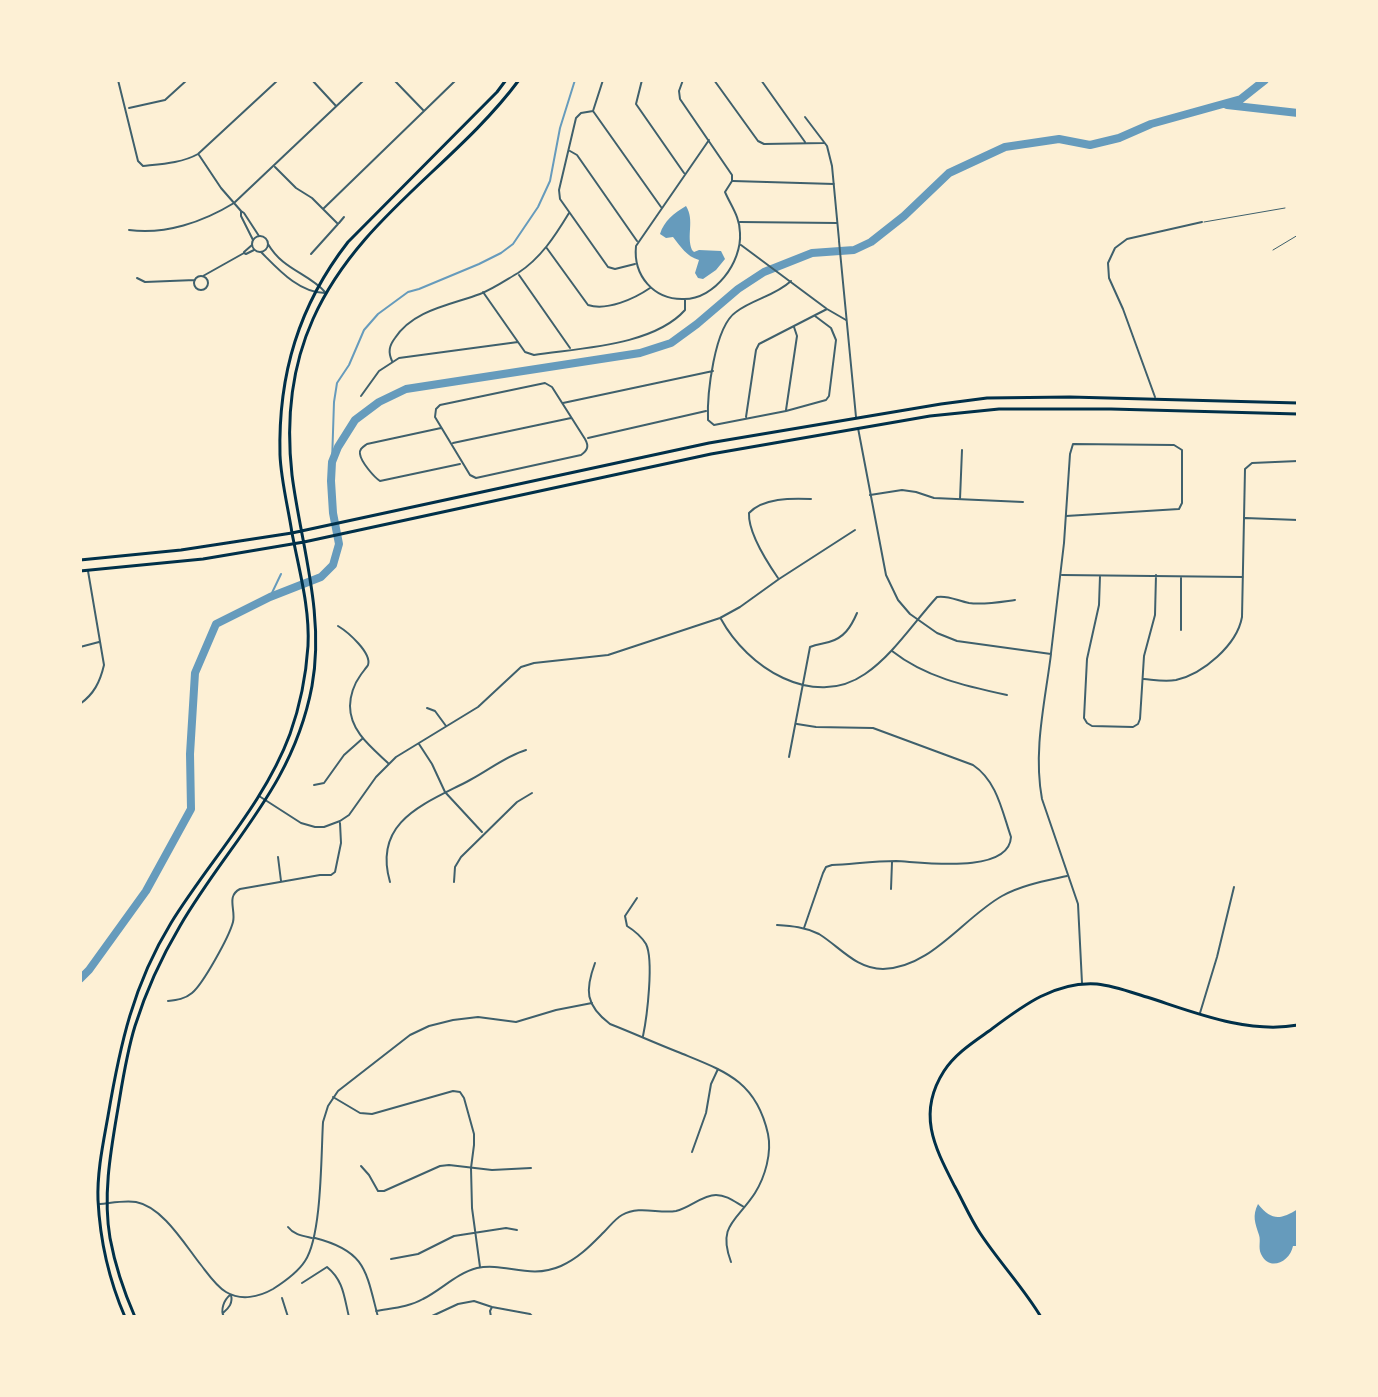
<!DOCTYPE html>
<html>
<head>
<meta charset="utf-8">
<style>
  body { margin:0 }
  #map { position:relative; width:1378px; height:1397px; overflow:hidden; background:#fdf0d5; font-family:Manrope,sans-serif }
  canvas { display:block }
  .frame { position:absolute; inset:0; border:82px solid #fdf0d5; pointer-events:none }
</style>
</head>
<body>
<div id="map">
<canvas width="1378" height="1397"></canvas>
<div class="frame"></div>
</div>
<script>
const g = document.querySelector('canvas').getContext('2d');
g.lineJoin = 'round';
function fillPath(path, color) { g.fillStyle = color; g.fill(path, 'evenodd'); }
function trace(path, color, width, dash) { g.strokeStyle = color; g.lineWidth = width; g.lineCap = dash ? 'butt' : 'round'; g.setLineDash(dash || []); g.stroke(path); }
const water = new Path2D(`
  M686,206C695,221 686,235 692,250L694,252L699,250L721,251L725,259L716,270L703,279L698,278L695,273L699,260C686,256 681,247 673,237L666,238L660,234C664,221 674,213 686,206Z
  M1258,1204C1272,1221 1280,1220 1298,1209V1246H1293C1290,1262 1269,1272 1261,1254C1258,1247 1261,1241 1259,1235C1255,1223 1252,1216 1258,1204Z`);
const stream = new Path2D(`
  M332,462L334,402L337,383L349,365L364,330L378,314L408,292L419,289L479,264L501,253L513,244L538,207L550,181L560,128L575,80
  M270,597L281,574`);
const river = new Path2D(`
  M1227,105L1298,113
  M80,979L89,970L146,891L191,809L190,754L195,673L216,624L270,597L321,577L333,565L339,544L333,513L331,481L332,462L338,447L355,420L379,402L406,389L640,353L671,343L697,324L738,289L764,272L812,253L854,250L871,242L904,216L949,173L1005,147L1059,139L1090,145L1119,138L1151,124L1241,99L1265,80`);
const service = new Path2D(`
  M1204,222L1285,208
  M1273,250L1298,235`);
const minor = new Path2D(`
  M118,80L138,161L143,166C162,164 182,163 198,154L278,80
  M312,80L336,106
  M390,80L395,81L424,111
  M603,80L593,111L661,207
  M642,80L636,104L684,173
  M683,80L679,91L680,99L732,175V181L725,192C731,206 740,217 740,233C742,262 715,299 684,299C654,300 633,276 636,246L709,140
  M714,80L758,141L764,144L824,143
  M761,80L805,142
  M129,108L165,100L187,80
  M593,111L581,113L576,118L559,190L560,199L608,267L615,269L635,264
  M805,117L827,146L832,166L839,240
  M570,151L577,155L637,241
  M199,155L221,188L241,211
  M275,167L296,188L312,198L338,224L311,254
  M733,181L834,184
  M323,209L456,80
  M740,222L837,223
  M339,223L344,217
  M129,230C165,235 203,222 234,203L364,80
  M253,240L241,216V211L244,213L259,236
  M741,245L827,309L846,320
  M546,247L588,305C607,311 634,299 650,288
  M244,252L252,245
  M519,275L570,348
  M203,276L244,253L246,254L254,250
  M194 283a7 7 0 1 1 14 0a7 7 0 1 1-14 0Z
  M137,278L145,282L195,280
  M791,281C775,296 753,299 736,312C714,327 707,395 708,420L714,425L786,411L826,400L829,396L836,340L831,328L815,316
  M483,292L525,352L534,355C579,348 653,346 685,310V300
  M392,361C388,352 389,346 395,338C413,310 450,305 480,294C493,289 506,280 518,273C541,258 555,236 569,213
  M545,383L552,387L585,439C589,446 588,450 581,455L476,478L470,475L435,417L436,409L440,405Z
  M361,396L379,371L399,358L518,342
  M1155,397L1123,309L1109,278L1108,263L1115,248L1127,239L1202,222
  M563,403L713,371
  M786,410L797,336L794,327
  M746,417L756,350L759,344L827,309
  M441,428L367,444C363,447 359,449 360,454C361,462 374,477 380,481L460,464
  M588,438L706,411
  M453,443L571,418
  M870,495L902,490L916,492L934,498L1023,502
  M960,499L962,450
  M1245,518L1298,520
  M1062,575L1243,577
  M1100,576L1099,605L1087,659L1084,718L1087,723L1092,726L1133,727L1138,724L1140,719L1144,656L1155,615L1156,575
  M1181,577V630
  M778,578C767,562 748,533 749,513C763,498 791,498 811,499
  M721,619C747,667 813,710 865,674C893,655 914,622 937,597C948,595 958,601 969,603C984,605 1000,602 1015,600
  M338,626C348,632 372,653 368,665C367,667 361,674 360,676C354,684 350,696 350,706C350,731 371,747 388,763
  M80,647L99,642
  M892,651C925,677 965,686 1007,695
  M1051,653L1064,543L1070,454L1073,444L1174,445L1182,450V503L1179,509L1066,516
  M1144,679C1155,680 1165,682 1176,680C1203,674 1237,645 1242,617L1245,469L1252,463L1298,461
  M80,704C94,694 100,682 104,665L88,571
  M427,708L435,711L446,726
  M797,724L816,727L873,728L973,765C997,781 1002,811 1011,837C1009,875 921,862 896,861C874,861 853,864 832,865L826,867L823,873L804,928
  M419,744L432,764L445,792L482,832
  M789,757L810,647C817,644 822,644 829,642C844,638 851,627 857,613
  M314,785L324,783L344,755L362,739
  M259,796L301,823L315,827H324L340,821L349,815L376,777L396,757L478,707L521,667L534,663L608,655L720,618L740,607L779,579L855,530
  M278,857L281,881
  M390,882C372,820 427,803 470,780C489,770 506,756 526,750
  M454,882L455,867L461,857L517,802L532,793
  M891,889L892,862
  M637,898L625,916L627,926C635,931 641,936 646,944C654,960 647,1017 643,1036
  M777,925C792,926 805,927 819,934C840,947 856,969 883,969C931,968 963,918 1002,896C1022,885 1045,881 1067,876
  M595,963C585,990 585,1005 610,1024C633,1033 655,1043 678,1052C724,1071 756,1080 768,1134C772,1153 765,1177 755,1193C737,1221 717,1225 731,1262
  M168,1001C177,1000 185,999 192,993C203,984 229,937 233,922C236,910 226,896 240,889L320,875H331L335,872L341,843L340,823
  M1200,1013L1217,957L1234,887
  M333,1097L360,1113L372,1114L453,1091L460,1092L464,1098L474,1134V1145L471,1168L472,1208L480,1267
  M692,1152L706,1113L711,1084L718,1069
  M361,1166L369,1175L378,1191H384L440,1166L449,1165L492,1170L531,1168
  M288,1227C294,1235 303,1236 312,1238
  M391,1259L418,1254L454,1236L506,1228L517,1230
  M302,1283L327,1267C344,1281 344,1297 349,1317
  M282,1298L288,1317
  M223,1313C229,1308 233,1303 231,1295
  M224,1317C220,1310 224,1300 230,1295
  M430,1317L458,1304L474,1301L492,1307
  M491,1317L490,1311L492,1307L530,1314L533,1317`);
const tertiary = new Path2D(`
  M252 244a8 8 0 1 1 16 0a8 8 0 1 1-16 0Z
  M839,241L856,417
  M268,244C283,270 308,273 325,292
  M261,252C278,269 299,293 325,293
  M858,428L886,575L898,600L910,614L937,633L957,641L1051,654C1045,702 1033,751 1042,799L1078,904L1082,983
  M100,1204C111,1203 125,1200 136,1202C163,1207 185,1245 201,1265C208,1274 216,1286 226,1292C241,1301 259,1297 273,1289C284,1282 298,1272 305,1261C322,1236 321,1155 323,1122L328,1106L338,1091L410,1035L429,1026L453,1020L478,1017L516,1022L556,1010L592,1003
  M315,1238C366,1251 366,1271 378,1317
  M376,1311C392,1308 409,1307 423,1299C441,1290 457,1273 477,1268C505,1262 529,1280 561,1266C579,1258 591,1245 604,1232C610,1226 615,1219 622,1215C640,1205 658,1214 676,1211C690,1208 702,1195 716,1195C727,1195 735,1202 744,1207`);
const secondary = new Path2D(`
  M1041,1317C1023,1287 999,1262 980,1233C970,1218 963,1201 954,1185C934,1146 917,1113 944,1071C955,1054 972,1043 989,1031C1021,1007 1054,981 1097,984C1115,986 1133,993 1150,998C1196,1013 1248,1034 1298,1025`);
const primary = new Path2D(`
  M80,560L181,550L292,533L709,443L941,404L987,398L1070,397L1298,403
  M80,571L203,559L304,542L711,454L930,416L999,409H1111L1298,414
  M125,1317C109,1280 100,1240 98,1200C97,1172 103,1144 108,1116C120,1045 133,985 171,923C210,860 264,804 290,734C300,706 306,676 308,646C310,608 299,570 292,533C288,507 281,480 280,455C278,374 299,305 348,242L497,92L506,80
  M135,1317C124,1292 115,1265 110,1238C103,1197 110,1155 117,1114C122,1085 126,1055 135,1026C146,991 161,958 180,926C229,842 293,787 312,686C325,614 301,545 292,475C286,422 291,368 313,319C358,218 455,166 519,80`);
fillPath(water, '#669bbc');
trace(stream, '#669bbc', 2);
trace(river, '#669bbc', 8);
trace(service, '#3f606c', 1);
trace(minor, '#3f606c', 2);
trace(tertiary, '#3f606c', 2);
trace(secondary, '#003049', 3);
trace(primary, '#003049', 3);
</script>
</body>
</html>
